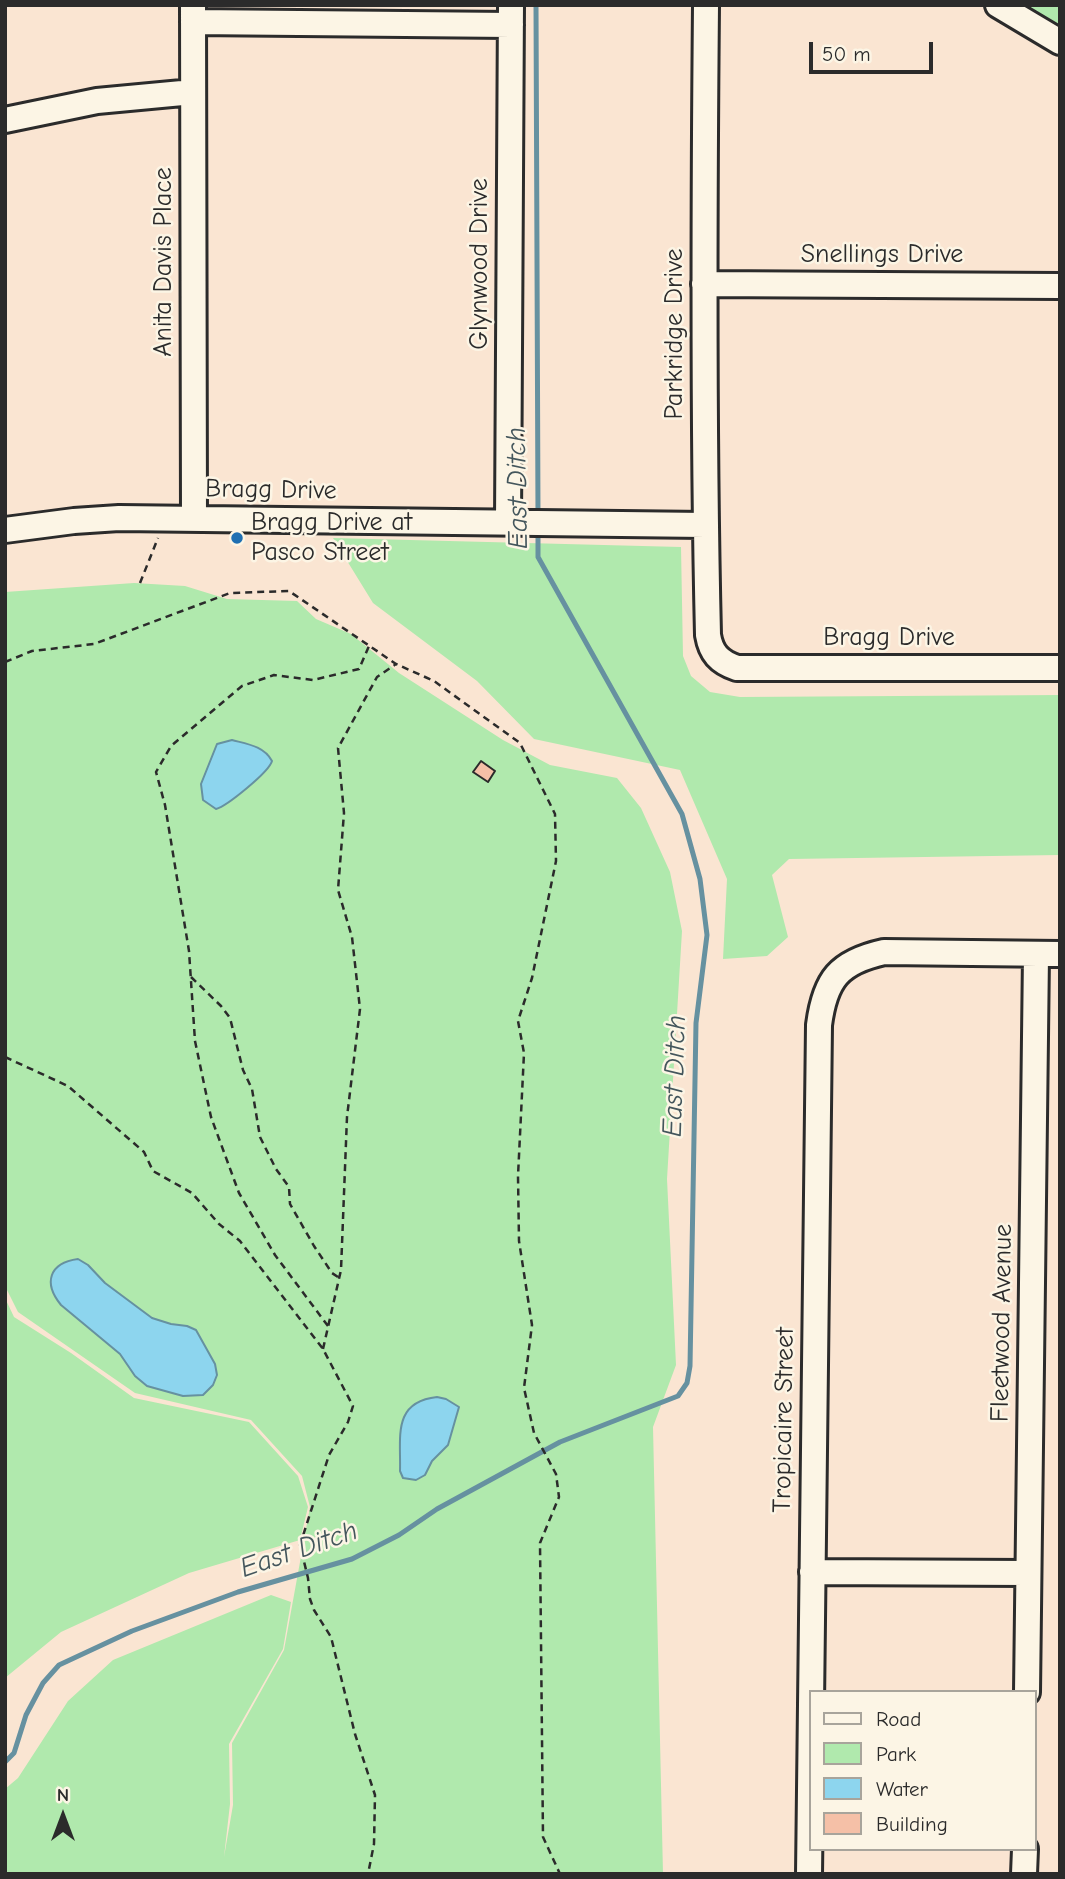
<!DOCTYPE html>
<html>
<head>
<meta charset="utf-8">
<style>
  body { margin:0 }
  #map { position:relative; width:1065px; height:1879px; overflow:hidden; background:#fae5d2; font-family:"Comic Neue",sans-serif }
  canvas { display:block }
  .frame { position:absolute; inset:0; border:7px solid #2b2b2b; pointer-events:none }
  .legend { position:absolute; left:809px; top:1690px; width:228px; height:161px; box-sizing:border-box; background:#fcf5e5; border:2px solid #a8a49b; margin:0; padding:9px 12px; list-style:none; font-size:21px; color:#2b2b2b }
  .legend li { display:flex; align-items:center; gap:14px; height:35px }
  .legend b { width:35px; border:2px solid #a8a49b }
  .north { position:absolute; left:28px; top:1781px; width:70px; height:70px; -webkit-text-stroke:5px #fcf5e5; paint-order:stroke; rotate:0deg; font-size:19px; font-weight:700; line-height:28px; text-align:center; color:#2b2b2b }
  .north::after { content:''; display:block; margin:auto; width:24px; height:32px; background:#2b2b2b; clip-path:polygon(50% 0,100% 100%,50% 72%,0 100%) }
  .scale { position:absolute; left:809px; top:42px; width:124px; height:32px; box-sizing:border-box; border:4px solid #2b2b2b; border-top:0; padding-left:9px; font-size:21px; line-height:24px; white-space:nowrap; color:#2b2b2b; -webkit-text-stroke:5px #fcf5e5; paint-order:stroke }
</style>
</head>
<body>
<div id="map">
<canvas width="1065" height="1879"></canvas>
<div class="frame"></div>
<ul class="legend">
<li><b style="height:9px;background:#fcf5e5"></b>Road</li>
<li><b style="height:19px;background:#b0e9ad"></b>Park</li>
<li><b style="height:19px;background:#8dd5ee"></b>Water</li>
<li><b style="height:19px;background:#f5c0a7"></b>Building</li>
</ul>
<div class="north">N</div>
<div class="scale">50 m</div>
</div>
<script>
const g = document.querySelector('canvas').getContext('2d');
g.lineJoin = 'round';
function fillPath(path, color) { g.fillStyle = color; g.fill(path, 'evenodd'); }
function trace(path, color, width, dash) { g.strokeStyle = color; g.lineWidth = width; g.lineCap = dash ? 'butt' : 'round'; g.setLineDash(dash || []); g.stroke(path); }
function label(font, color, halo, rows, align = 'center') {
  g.font = font + ' "Comic Neue",sans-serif'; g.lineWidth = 5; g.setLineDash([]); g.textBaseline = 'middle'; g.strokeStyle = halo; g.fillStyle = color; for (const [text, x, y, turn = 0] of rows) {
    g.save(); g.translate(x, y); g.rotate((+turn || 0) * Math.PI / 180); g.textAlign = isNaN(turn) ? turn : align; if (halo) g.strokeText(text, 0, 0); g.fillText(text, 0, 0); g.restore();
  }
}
const green = new Path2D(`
  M1009,5H1060V36Z
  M333,538L681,547L683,656L691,676L710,692L740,697L1060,695V855L789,859L772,875L788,937L767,956L723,959L727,879L680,770L534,739L477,681L373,603Z
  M134,583L185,586L227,599L297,601L316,619L351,634L399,673L503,740L550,765L617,778L641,808L670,872L682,931L667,1179L676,1365L653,1427L663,1874H5V1789L18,1778L68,1701L113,1660L271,1595L291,1602L283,1649L229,1744L230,1804L224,1857L233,1805L232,1743L284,1650L310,1507L302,1476L251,1420L135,1393L18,1312L5,1286V592Z
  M5,1298L14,1317L71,1353L134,1398L249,1422L298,1476L308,1507L300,1540L189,1573L61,1632L5,1678Z`);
const water = new Path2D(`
  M232,740C247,744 264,746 272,761C269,772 227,806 216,809L203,800L201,784L217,744Z
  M78,1259L88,1265L105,1283L152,1318L171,1324L187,1326L196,1330L215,1364L217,1375L213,1385L203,1395L183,1396L147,1386L135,1376L120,1354L61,1305C43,1283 49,1263 78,1259Z
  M437,1397L446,1399L459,1407L448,1445L432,1461L425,1475L416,1480L403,1478L400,1471C401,1437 392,1402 437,1397Z`);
const stream = new Path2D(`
  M536,5L538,517
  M5,1762L14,1753L26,1715L43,1683L59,1665L132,1631L238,1592L352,1559L399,1535L437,1509L560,1442L678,1396L687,1383L690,1366L696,1023L707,935L700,879L682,814L538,557V530`);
const building = new Path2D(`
  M481,761L495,771L488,782L473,772Z`);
const path = new Path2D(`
  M140,583L158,538
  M5,662L32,651L94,644L230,593L289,591L396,664L434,681L520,743L555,814L556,861L532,978L518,1021L524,1053L518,1176L519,1241L532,1325L524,1388L534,1433L556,1474L559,1497L540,1543L543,1837L560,1874
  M191,977L221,1006L230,1018L243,1070L252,1089L260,1137L276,1169L289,1187L290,1204L314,1246L332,1273L338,1277
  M5,1057L68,1086L144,1152L153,1171L192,1193L219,1224L240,1241L323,1349L353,1406L348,1422L329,1455L300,1545L308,1578L310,1599L314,1610L331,1637L355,1734L375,1795L374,1844L368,1874
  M328,1326L275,1255L239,1193L211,1117L195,1041L189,951L165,805L156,772L171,746L242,686L274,675L313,680L359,669L369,646
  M323,1349L341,1270L347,1117L360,1009L352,937L338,890L344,813L338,748L377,677L396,664`);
const minor = new Path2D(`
  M193,5L194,519
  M706,5C704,215 703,425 708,635C711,653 719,662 737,668H1060
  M998,5L1060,42
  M193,22L511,25
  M5,120L97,101L193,92
  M704,284L1060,286
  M508,522L511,5
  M5,530L74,521L119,518L705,525
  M812,1572L1028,1573
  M1027,1692L1036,955
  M809,1874L819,1025C825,979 839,962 884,952L1060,954
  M1024,1874L1025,1849`);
const markers = [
  [237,538,7,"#1f6fb2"]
];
const streetNames = [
  ["Snellings Drive",882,255],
  ["Anita Davis Place",164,262,-90],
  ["Glynwood Drive",480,264,-90],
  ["Parkridge Drive",675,334,-90],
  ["Bragg Drive",271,490,1],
  ["Bragg Drive",889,638],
  ["Fleetwood Avenue",1002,1323,-89],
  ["Tropicaire Street",784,1420,-89]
];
const poiNames = [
  ["Bragg Drive at",251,523],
  ["Pasco Street",251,553]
];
const waterNames = [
  ["East Ditch",518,488,-91],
  ["East Ditch",675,1076,-88],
  ["East Ditch",299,1550,-19]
];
fillPath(green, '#b0e9ad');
fillPath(water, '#8dd5ee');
trace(water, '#6691a0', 2);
trace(stream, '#6691a0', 5);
fillPath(building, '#f5c0a7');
trace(building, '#2b2b2b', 2);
trace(minor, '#2b2b2b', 30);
trace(path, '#2b2b2b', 2.5, [7, 5]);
trace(minor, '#fcf5e5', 24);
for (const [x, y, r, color] of markers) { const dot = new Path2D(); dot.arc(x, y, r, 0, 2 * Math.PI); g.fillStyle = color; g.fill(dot); trace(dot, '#fcf5e5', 2.5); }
label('26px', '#2b2b2b', '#fcf5e5', streetNames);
label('26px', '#2b2b2b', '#fcf5e5', poiNames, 'left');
label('italic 28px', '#44565c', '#fcf5e5', waterNames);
</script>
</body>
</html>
